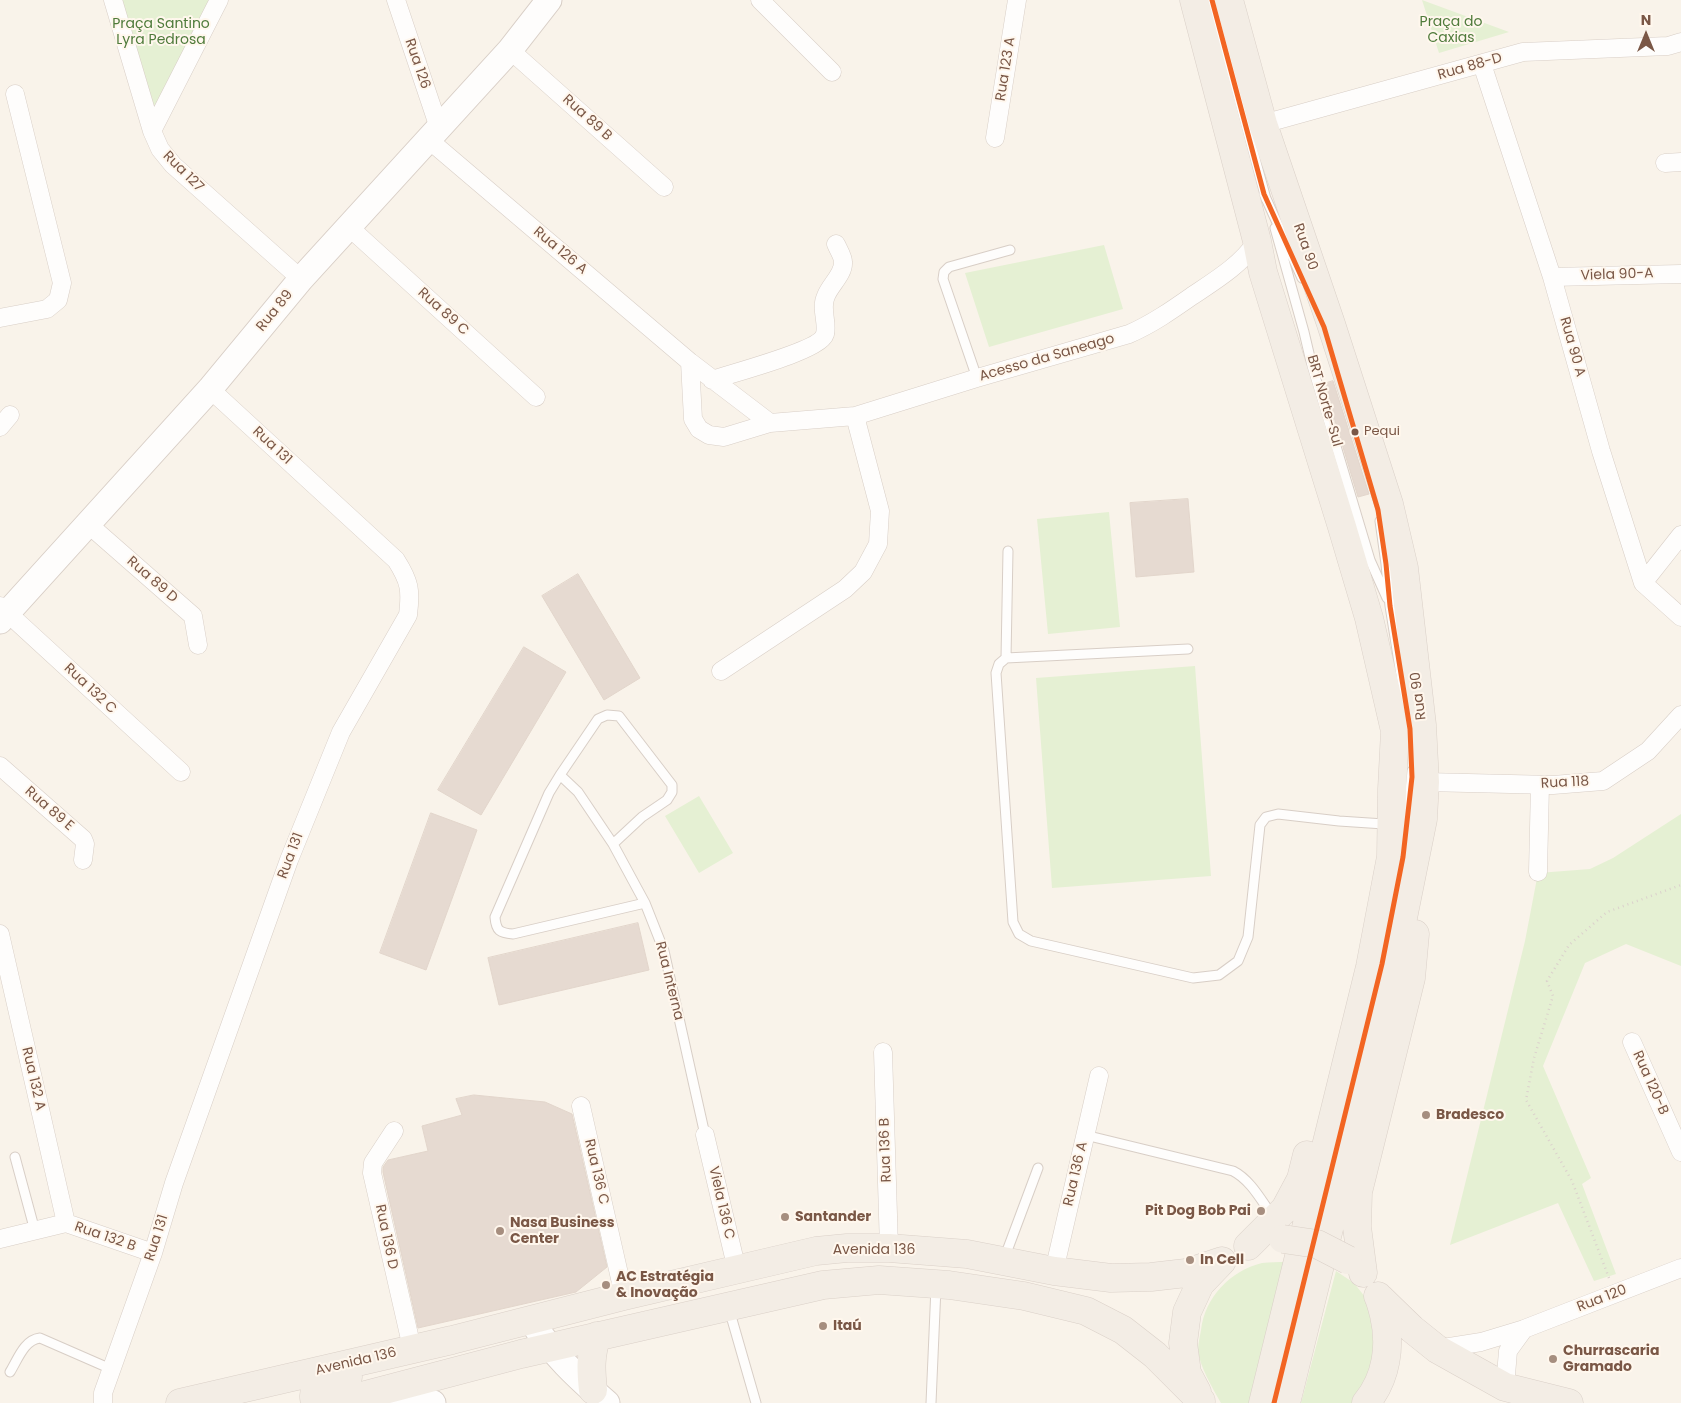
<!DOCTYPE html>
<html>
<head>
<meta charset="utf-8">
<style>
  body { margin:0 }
  #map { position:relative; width:1681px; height:1403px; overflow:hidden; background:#f9f3ea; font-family:Poppins,sans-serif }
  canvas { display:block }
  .north { position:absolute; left:1621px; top:10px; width:50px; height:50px; -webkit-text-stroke:4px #fff7ed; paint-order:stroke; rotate:0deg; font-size:14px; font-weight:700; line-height:20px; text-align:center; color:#7a5746 }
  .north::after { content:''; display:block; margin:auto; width:18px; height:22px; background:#7a5746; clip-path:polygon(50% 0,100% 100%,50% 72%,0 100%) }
</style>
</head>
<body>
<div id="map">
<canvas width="1681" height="1403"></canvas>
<div class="north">N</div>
</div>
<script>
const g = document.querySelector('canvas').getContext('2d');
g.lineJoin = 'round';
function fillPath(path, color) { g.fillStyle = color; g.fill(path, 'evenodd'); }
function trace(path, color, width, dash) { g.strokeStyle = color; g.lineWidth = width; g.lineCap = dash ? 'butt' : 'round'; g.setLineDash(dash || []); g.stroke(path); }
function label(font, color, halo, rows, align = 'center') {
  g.font = font + ' Poppins,sans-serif'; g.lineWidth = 4; g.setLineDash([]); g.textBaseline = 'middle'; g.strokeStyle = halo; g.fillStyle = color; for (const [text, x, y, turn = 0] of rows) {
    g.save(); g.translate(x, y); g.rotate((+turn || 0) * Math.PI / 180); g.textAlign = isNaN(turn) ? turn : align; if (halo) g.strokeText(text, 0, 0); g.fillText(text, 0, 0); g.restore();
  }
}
const green = new Path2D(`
  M119,0H213L153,119Z
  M1422,0L1509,32L1439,53Z
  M1104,245L1123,309L989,347L965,273Z
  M1109,512L1120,627L1048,634L1037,519Z
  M1195,666L1211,876L1052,888L1036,678Z
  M699,796L733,853L699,873L665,816Z
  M1681,814V966L1626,944L1585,963L1543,1066L1591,1178L1582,1184L1616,1274L1594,1281L1558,1203L1450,1245L1525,941L1538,873L1590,869L1613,858Z
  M1286,1262L1249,1403H1221C1213,1389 1199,1365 1198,1350C1198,1344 1200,1336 1201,1330C1205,1297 1230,1271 1262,1263C1270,1262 1278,1262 1286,1262Z
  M1336,1271L1354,1283L1373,1307L1380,1343L1373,1374L1353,1403H1301Z`);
const building = new Path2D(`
  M1333,381L1369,494L1358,497L1324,384Z
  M1188,499L1194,572L1136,577L1130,503Z
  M578,574L640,678L604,700L542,596Z
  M524,647L566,672L481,815L438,790Z
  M431,813L477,830L426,970L380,953Z
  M638,923L649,970L499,1005L488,958Z
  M474,1095L545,1102L572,1114L607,1267L576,1292L418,1328L383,1172V1167L388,1160L428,1151L422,1126L462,1115L456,1099Z`);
const path = new Path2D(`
  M1609,1278L1572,1181L1526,1100L1534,1058L1553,996L1547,981L1569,945L1607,912L1681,885`);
const lane = new Path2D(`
  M1212,0L1266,199
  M1264,194L1302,278
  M1275,228L1304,332L1312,366L1370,560L1387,598
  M977,378L943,279L944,272L949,267L1010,250
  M1380,521L1386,564L1390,606L1407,713
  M1008,551L1006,658L999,664L996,673L1013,922L1019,934L1031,941L1193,978L1219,975L1238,961L1248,937L1260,825L1266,817L1278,814L1339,821L1384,824
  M1006,658L1188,649
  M560,775L598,719L607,715L619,716L672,785V792L667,800L642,817L613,844
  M1404,848L1412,771
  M645,903L513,934C500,933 496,931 495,917L549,793L560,775L578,792L613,844L645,903L664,951L705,1135
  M1085,1135L1233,1171C1251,1180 1262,1202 1274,1218
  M15,1157L35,1231
  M1004,1259L1038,1168
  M729,1309L756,1403
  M10,1372C18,1359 24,1340 40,1338L111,1369
  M931,1403L936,1287`);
const street = new Path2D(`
  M113,0L152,131L160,149L173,165L301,279
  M396,0L439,128
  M760,0L832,72
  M510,50L664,187
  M1482,64L1552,277L1601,451L1643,583L1681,617
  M1263,124L1523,52L1668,46L1681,42
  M152,131L219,0
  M995,138L1017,0
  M429,140L690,362L770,423
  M1665,163L1681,162
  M349,227L536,397
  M1552,277L1681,274
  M0,318L47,309L58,300L62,283L15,94
  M690,362L693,419L699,429L709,435L724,437L770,423L855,416L977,378L1129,334C1152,324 1172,310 1192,296C1216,280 1241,265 1257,241
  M712,380C732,373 820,351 825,334C828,322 820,308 826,296C830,285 844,274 843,262C843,256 838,249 836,244
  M0,427L10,415
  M88,524L193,616L198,645
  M1643,583L1681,535
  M0,606L181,772
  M721,671L845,589L863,572L878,544L880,511L855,416
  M0,766L83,839L85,844L83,860
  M1425,782L1553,785L1603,781L1648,751L1681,715
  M1538,872L1540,785
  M0,934L66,1223
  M1632,1042L1681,1152
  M883,1052L889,1248
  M581,1106L624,1296
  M394,1131L373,1163L372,1173L412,1348
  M705,1135L737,1270
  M0,1239L66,1223L153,1253
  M1054,1271L1099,1076
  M1437,1349L1481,1342L1524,1329L1681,1268
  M1505,1387L1508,1351L1524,1329
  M103,1403V1393L153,1253L174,1183L289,860L341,732L408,615C411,590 410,582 396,560L210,389`);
const secondary = new Path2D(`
  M0,621L210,389L301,279L510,50L549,0
  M531,1320C551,1353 578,1378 607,1403
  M371,1395L433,1403`);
const primary = new Path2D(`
  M1194,0L1257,241L1263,272L1342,527L1369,618L1395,731L1392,789L1391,857L1370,967L1263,1403
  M1229,0L1263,124L1331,324L1389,504L1404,568L1422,725L1425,782L1423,819L1391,977L1286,1403
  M1248,1246L1285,1209L1301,1179L1307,1155
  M1363,1273L1357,1227L1358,1192L1411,978L1415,934
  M1380,1298L1412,1329L1437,1349L1505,1387L1569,1403
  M593,1390C591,1371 590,1355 597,1336
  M1197,1392L1187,1373L1183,1343L1187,1312L1200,1284L1221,1262
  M180,1403L452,1340L624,1296L816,1251L847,1248H889L967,1254L1054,1271L1111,1278L1151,1277L1186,1273L1222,1261
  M315,1403C309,1381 332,1382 348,1377
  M335,1403L521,1354L823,1285L879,1280L949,1285L1024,1296L1086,1311L1123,1330L1155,1355L1201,1401
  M1366,1403C1387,1378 1391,1345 1384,1315C1382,1308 1381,1302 1378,1296`);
const primaryBridge = new Path2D(`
  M1283,1239L1317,1244L1348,1260`);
const bus1 = new Path2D(`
  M1212,0L1264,194L1324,327L1378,510L1386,564L1390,606L1410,729L1412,777L1403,857L1382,964L1274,1403`);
const markers = [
  [1355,432,4.5,"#7a5746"],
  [1426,1115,5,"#a68e7f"],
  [1261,1211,5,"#a68e7f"],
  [785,1217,5,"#a68e7f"],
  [500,1231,5,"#a68e7f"],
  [1190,1260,5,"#a68e7f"],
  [606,1285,5,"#a68e7f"],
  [823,1326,5,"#a68e7f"],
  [1553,1359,5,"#a68e7f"]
];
const busNames = [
  ["Pequi",1364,432]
];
const parkNames = [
  ["Praça do",1451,22],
  ["Caxias",1451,38],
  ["Praça Santino",161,24],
  ["Lyra Pedrosa",161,40]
];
const streetNames = [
  ["Rua 126",417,64,71],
  ["Rua 88-D",1470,67,-16],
  ["Rua 123 A",1006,69,-81],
  ["Rua 89 B",587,118,42],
  ["Rua 127",183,172,45],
  ["Rua 90",1305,247,71],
  ["Rua 126 A",560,251,40],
  ["Viela 90-A",1617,275,-2],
  ["Rua 89",275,311,-51],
  ["Rua 89 C",443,312,42],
  ["Rua 90 A",1572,347,74],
  ["Acesso da Saneago",1047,358,-16],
  ["BRT Norte-Sul",1324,401,74],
  ["Rua 131",272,446,43],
  ["Rua 89 D",152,580,41],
  ["Rua 132 C",90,689,43],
  ["Rua 90",1419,696,-97],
  ["Rua 118",1565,783,-3],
  ["Rua 89 E",49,809,41],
  ["Rua 131",291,856,-69],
  ["Rua Interna",669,981,76],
  ["Rua 132 A",33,1079,77],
  ["Rua 120-B",1650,1083,66],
  ["Rua 136 B",886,1150,-92],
  ["Rua 136 C",596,1172,77],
  ["Rua 136 A",1076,1174,-77],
  ["Viela 136 C",721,1203,77],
  ["Rua 132 B",105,1237,19],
  ["Rua 136 D",386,1237,78],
  ["Rua 131",157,1238,-72],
  ["Avenida 136",874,1250],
  ["Rua 120",1602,1299,-21],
  ["Avenida 136",356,1362,-13]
];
const poiNames = [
  ["Bradesco",1436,1115],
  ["Pit Dog Bob Pai",1251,1211,"right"],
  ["Santander",795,1217],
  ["Nasa Business",510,1223],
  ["Center",510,1239],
  ["In Cell",1200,1260],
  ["AC Estratégia",616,1277],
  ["& Inovação",616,1293],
  ["Itaú",833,1326],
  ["Churrascaria",1563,1351],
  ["Gramado",1563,1367]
];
fillPath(green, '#e5f0d3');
fillPath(building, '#e6dad1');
trace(building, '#e2d5cb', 1);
trace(lane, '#d8cec6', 11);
trace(street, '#d8cec6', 19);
trace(secondary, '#d8cec6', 27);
trace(primary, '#dad0c8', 29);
trace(path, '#dbd1cc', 2.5, [1, 4]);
trace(lane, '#fefdfc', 9);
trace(street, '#fefdfc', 18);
trace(secondary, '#fefdfc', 25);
trace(primary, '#f3ede5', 28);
trace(primaryBridge, '#dad0c8', 29, []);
trace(primaryBridge, '#f3ede5', 28);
trace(bus1, '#f26522', 5);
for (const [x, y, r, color] of markers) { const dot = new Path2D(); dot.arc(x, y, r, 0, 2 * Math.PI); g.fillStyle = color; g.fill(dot); trace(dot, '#fff7ed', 2); }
label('13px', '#7a5746', '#fff7ed', busNames, 'left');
label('14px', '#4f7b3b', '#fff7ed', parkNames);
label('14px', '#7a5746', '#fff7ed', streetNames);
label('bold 14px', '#7a5746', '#fff7ed', poiNames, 'left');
</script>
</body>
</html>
